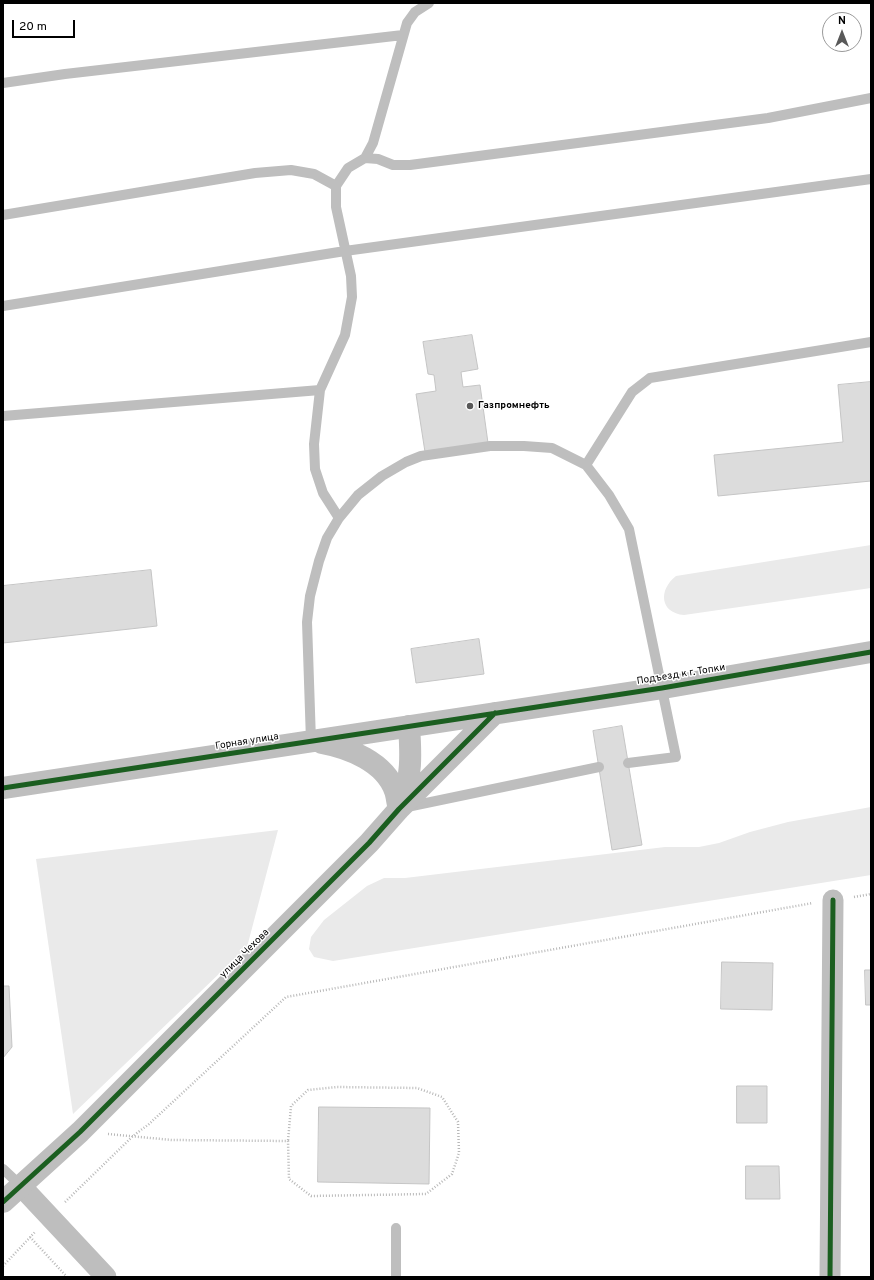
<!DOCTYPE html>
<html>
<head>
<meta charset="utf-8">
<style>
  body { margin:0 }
  #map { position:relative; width:874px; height:1280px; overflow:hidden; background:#fff; font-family:Overpass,sans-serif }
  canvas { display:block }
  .frame { position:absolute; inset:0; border:4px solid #000; pointer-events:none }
  .north { position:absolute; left:822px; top:12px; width:40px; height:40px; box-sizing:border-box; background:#fff; border:1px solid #999; border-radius:50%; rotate:0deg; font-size:11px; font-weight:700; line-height:16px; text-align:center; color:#000 }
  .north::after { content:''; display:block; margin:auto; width:14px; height:18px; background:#595959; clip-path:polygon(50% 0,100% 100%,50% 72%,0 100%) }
  .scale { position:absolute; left:12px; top:20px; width:63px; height:18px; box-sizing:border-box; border:2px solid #000; border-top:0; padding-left:5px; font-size:12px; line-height:14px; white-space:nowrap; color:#000; -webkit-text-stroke:3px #fff; paint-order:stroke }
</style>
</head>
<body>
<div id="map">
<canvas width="874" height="1280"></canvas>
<div class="frame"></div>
<div class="north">N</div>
<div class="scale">20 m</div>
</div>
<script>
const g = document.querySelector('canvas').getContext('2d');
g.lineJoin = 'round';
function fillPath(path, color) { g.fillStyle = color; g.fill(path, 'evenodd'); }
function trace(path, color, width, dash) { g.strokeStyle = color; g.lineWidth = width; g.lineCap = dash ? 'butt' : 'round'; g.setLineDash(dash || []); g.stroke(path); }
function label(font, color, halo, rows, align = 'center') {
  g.font = font + ' Overpass,sans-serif'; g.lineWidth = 3; g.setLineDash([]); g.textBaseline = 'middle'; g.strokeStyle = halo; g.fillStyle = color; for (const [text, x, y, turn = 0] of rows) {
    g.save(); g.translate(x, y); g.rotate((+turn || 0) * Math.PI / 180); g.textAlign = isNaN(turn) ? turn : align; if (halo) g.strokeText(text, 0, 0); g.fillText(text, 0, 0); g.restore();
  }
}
const green = new Path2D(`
  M871,545V588L684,615C660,613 658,590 676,576Z
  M871,807V875L333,961L314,957L309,949L311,937L324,920L367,886L384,878H405L665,847H699L719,843L750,832L788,822Z
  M278,830L247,947L73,1114L36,859Z`);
const building = new Path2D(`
  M472,335L478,369L461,372L463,387L480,385L488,443L425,452L416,394L436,391L434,375L428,374L423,342Z
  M871,382V481L718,496L714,455L843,442L838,385Z
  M151,570L157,626L3,643V586Z
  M479,639L484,674L416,683L411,649Z
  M622,726L642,845L612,850L593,731Z
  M722,962L773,963L772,1010L721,1009Z
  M865,970H871V1005H866Z
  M3,986H9L12,1047L3,1058Z
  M737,1086H767V1123H737Z
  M319,1107L430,1108L429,1184L318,1182Z
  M746,1166H779L780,1199H746Z`);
const path = new Path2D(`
  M854,897L871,894
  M108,1134L172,1140L288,1141L289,1179L311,1196L426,1194L452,1174L459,1153L458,1122L442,1097L417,1088L337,1087L308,1090L291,1106L288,1141
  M65,1202L133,1136L149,1124L286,997L813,903
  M30,1237L67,1277
  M3,1266L35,1232`);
const service = new Path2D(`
  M3,83L65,74L403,35
  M365,158L378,159L393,165H410L768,118L871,98
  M3,215L255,173L291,170L314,174L336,186
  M3,306L345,251L871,179
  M3,416L320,390
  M586,465L632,392L650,378L871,342
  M339,518L323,493L315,469L314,444L320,390L345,335L352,297L351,276L336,207V186L348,168L365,158L373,143L407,23L415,12L429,3
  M311,741L307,622L310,596L319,561L327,538L339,518L358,495L382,476L406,462L421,456L490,446H524L552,448L586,465L609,495L629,529L676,757L628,763
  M407,807L599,767
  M3,1169L20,1185
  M396,1277V1228`);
const minor = new Path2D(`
  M20,1185L106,1277
  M830,1277L833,900`);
const tertiary = new Path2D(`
  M322,743C349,748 385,762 395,791C397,796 397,803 399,809
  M3,788L662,688L871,652
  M401,804C412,778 411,754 409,726
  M3,1202L80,1132L369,843L399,809L495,713`);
const cycleway = new Path2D(`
  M3,788L662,688L871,652
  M3,1202L80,1132L369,843L399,809L495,713
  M830,1277L833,900`);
const markers = [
  [470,406,4,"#595959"]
];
const poiNames = [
  ["Газпромнефть",478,406]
];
const streetNames = [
  ["Подъезд к г. Топки",681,675,-9],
  ["Горная улица",247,742,-9],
  ["улица Чехова",245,954,-45]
];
fillPath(green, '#eaeaea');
fillPath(building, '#dcdcdc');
trace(building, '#c5c5c5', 1);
trace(path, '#b8b8b8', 2.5, [1, 2]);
trace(service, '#bebebe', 10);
trace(minor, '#bebebe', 21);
trace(tertiary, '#bebebe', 22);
trace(cycleway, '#1b5e20', 5);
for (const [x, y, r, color] of markers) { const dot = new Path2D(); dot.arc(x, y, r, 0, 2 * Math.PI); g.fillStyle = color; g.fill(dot); trace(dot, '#fff', 1.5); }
label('bold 10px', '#000', '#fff', poiNames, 'left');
label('10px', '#000', '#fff', streetNames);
</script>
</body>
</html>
